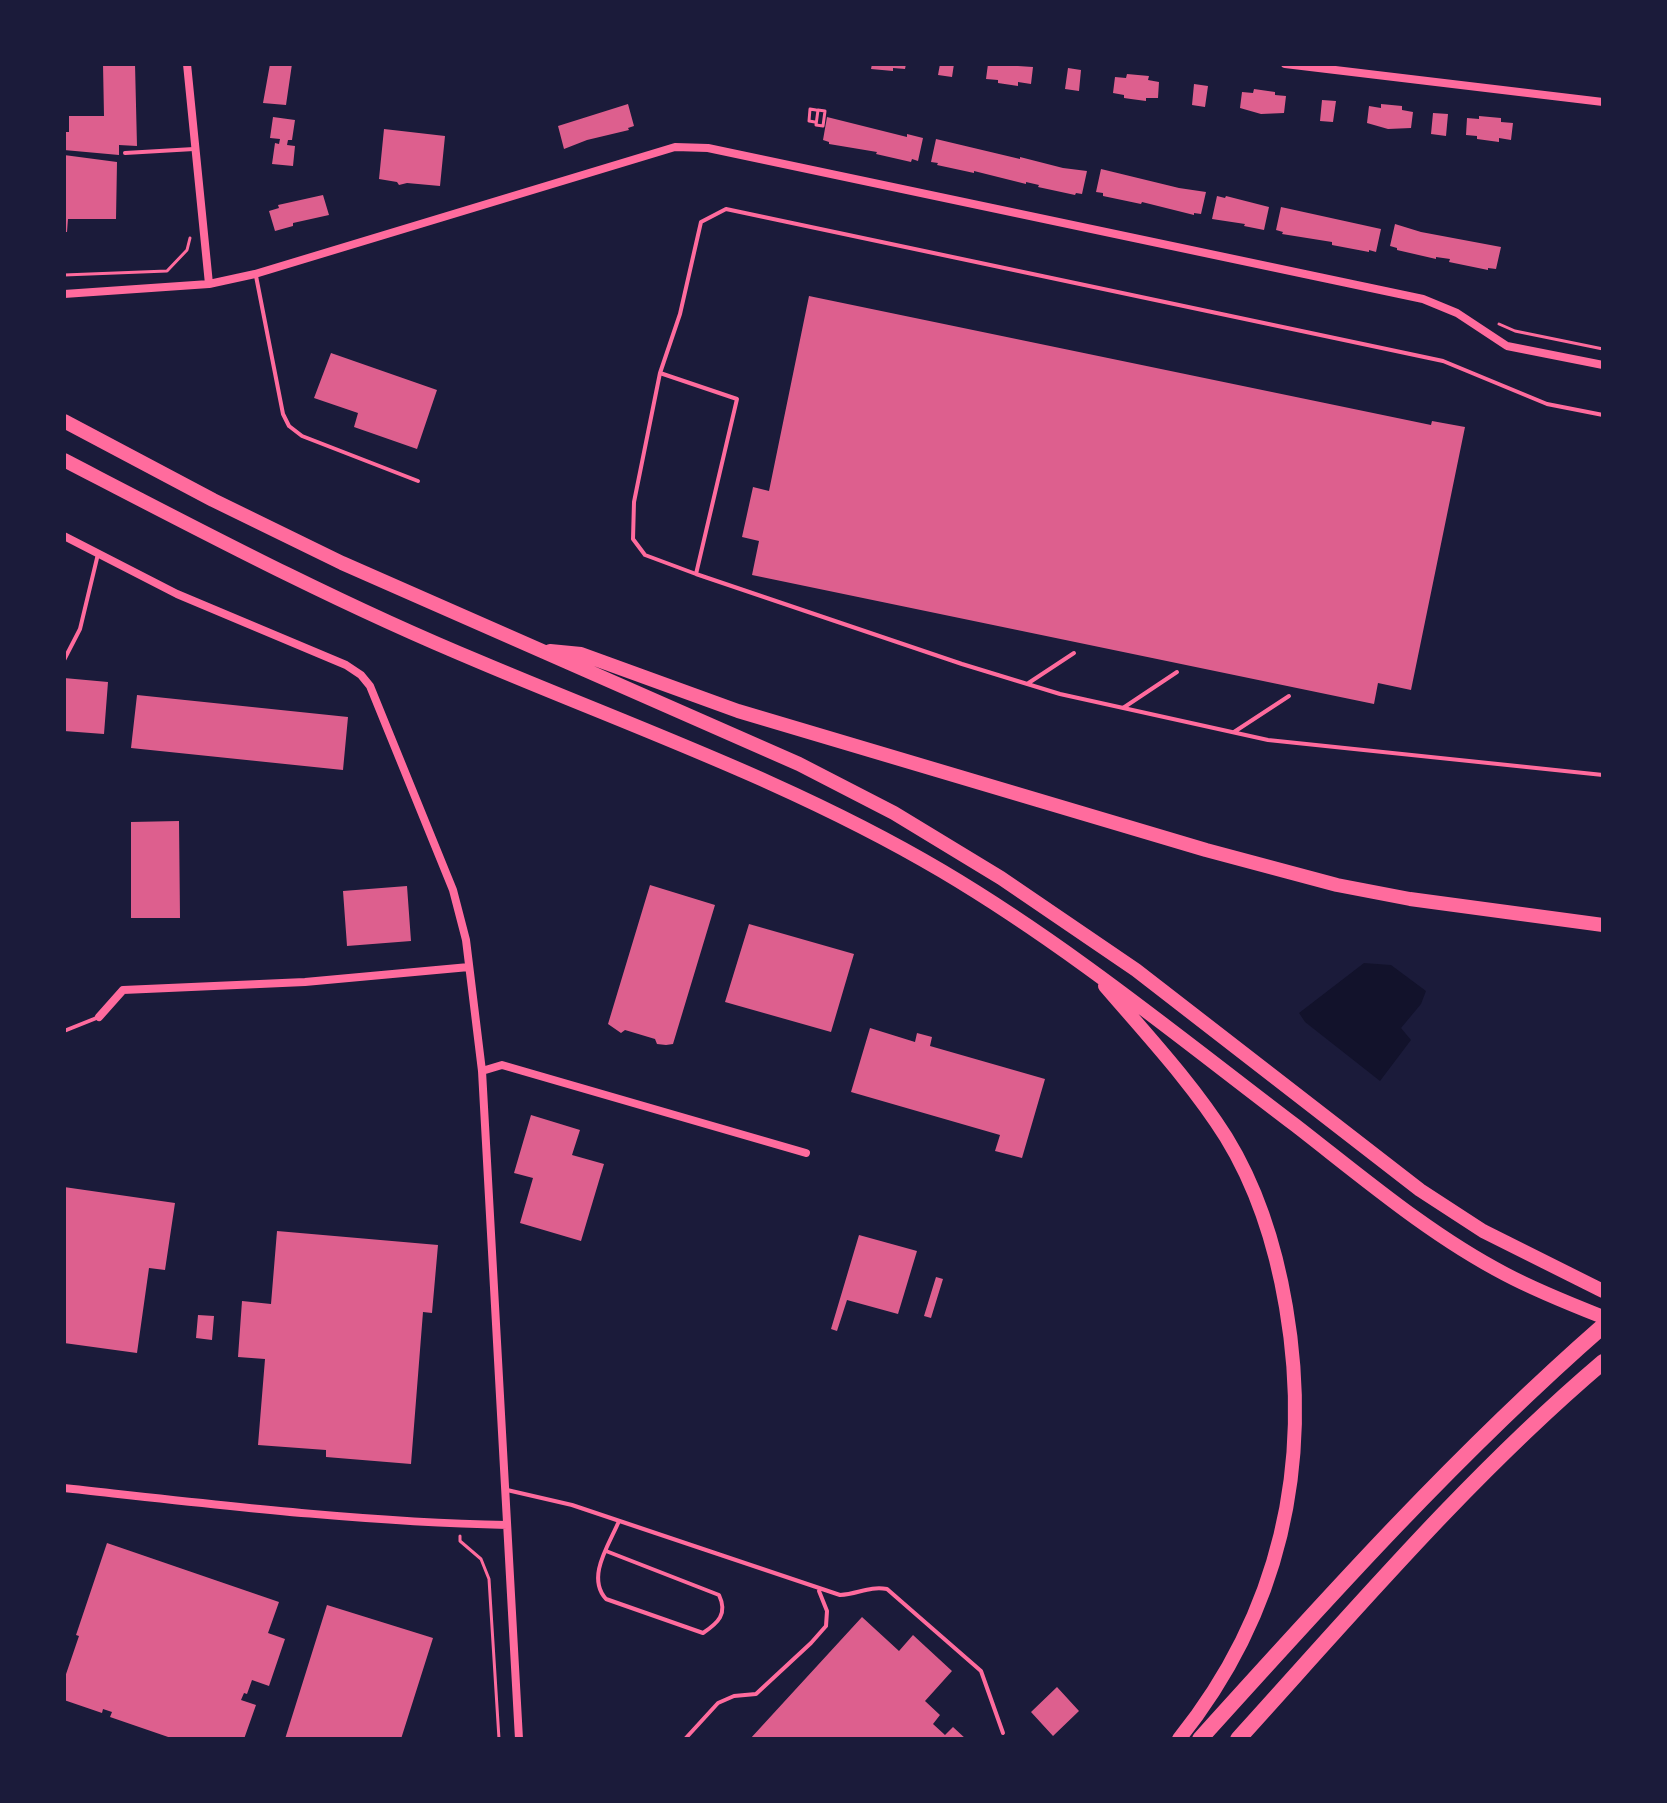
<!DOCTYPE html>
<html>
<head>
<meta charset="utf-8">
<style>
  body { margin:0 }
  #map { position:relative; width:1667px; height:1803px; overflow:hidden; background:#1b1b3a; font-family:Commissioner,sans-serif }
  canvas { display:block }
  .frame { position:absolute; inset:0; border:66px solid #1b1b3a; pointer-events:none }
</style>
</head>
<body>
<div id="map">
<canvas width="1667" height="1803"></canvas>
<div class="frame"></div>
</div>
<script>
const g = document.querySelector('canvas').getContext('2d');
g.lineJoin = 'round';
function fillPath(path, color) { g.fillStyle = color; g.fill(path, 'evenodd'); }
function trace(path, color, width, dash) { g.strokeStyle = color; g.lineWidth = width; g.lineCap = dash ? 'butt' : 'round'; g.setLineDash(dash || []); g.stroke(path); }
const water = new Path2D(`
  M1364,963L1391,965L1426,991L1421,1004L1401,1028L1411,1040L1380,1081L1305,1022L1299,1013Z`);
const building = new Path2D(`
  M103,64H135L137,146L119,145V155L64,150V132H69V116H104Z
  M270,64H292L286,105L263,103Z
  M872,64H906L905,69L893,68V71L871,69Z
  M940,64H954L952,77L938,75Z
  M988,64L1033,67L1031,84L1018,82V86L998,83V80L986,79Z
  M1068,68L1081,70L1079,91L1065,89Z
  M1127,74L1149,76L1148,80L1159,82L1158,98H1146V101L1131,99L1124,98V95L1113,93L1115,77L1126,78Z
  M1194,84L1208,86L1205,107L1192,105Z
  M1254,89L1275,92V95L1286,96L1284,113L1261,114L1240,108L1242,92L1253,93Z
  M1322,100L1336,101L1333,122L1320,121Z
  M628,104L634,126L628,128L629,130L587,140L564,149L558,126Z
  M1381,104L1402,106V110L1413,112L1411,128L1388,129L1367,123L1369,106L1381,108Z
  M1433,113L1448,114L1446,136L1431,134Z
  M1479,116L1501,118V122L1513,123L1511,140L1499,138V142L1477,139V136L1466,135L1467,118L1479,119Z
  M273,117L295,120L292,140H288L287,145L295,146L293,166L272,164L275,143L279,144L280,139L270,138Z
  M827,117L907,137V134L923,138L918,161L912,159L911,162L876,154L877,152L829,144V142L823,140Z
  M384,129L445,136L440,186L407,183L399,185L397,182L379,179Z
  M936,139L1020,159V157L1063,168L1087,171L1082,194L1076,193L1075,195L1038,187L1039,185L1026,182V184L974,171V173L937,165L938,163L931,162Z
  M64,155L117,162L116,219H68L67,232H64Z
  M1101,169L1179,188L1206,192L1201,214L1194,213V215L1142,202L1141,204L1103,196V193L1096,192Z
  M323,195L329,215L293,223V226L275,231L269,211L279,208L278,205Z
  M1217,196L1225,198L1226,196L1269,207L1264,230L1244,226L1245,224L1212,219Z
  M1281,207L1381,229L1376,252L1369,250V252L1332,245V242L1282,234L1283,232L1276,230Z
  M1395,224L1421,232L1501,247L1496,269L1488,268V270L1449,262L1450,259L1436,257V259L1397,250V248L1390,246Z
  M809,296L1431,425L1432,421L1465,427L1411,690L1378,683L1374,704L752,575L759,541L742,537L753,487L769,491Z
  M331,353L437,390L417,449L354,427L358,413L314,398Z
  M64,678L108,682L104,734L64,731Z
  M137,695L348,717L343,770L131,748Z
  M179,821L180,918H131V822Z
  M650,885L715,905L673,1044L666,1045L657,1044L655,1039L625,1030L621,1033L608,1024Z
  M407,886L411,941L347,946L343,891Z
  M749,924L854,954L831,1032L725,1002Z
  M870,1028L915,1042L917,1033L932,1037L930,1046L1045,1079L1022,1158L995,1151L1000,1135L851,1092Z
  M531,1115L580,1130L572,1155L604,1164L581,1241L520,1223L533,1178L514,1173Z
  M64,1187L175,1203L165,1270L149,1268L137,1353L64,1343Z
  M277,1231L438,1245L432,1313L423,1312L411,1464L326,1457V1450L258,1445L265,1359L238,1357L242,1301L271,1304Z
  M859,1235L917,1251L898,1314L847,1300L837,1331L831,1329Z
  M936,1277L943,1279L931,1318L924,1316Z
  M198,1315L214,1316L212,1340L196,1338Z
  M107,1543L279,1602L268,1633L285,1639L269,1686L252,1680L247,1694L244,1693L241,1700L256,1705L244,1739H174L110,1717L112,1712L103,1709L102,1713L64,1700V1680L79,1636L76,1635Z
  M327,1605L433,1638L401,1739H285Z
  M862,1617L899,1651L913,1635L952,1671L925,1701L940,1715L933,1724L945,1735L953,1727L966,1739H750Z
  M1057,1687L1079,1711L1053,1736L1031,1712Z`);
const path = new Path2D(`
  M818,110L825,111L823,126L816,125Z
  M815,122L809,121L810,109L816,110
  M64,275L167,271L187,250L190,238
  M1499,324L1515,331L1603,349
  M460,1536V1541L481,1559L489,1579L499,1739`);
const service = new Path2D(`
  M125,153L194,149
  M256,276L283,414L289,426L302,436L418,481
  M660,373L737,399L696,574
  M1603,415L1547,404L1443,361L726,209L701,222L680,314L660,373L634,502L633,539L645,555L696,574L962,664L1060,694L1268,740L1603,775
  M64,660L80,629L98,554
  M1027,684L1074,653
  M1123,708L1177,672
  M1234,732L1289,696
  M64,1031L99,1017
  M507,1490L572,1505L840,1595C858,1594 869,1586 887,1589L981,1671L1003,1733
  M606,1551L719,1595C728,1614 718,1623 703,1633L606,1599C586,1577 609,1545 619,1521
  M685,1739L718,1703L734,1696L756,1694L811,1643L826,1626L827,1611L819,1591`);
const minor = new Path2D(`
  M187,64L209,284
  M1285,64L1603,102
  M64,294L209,284L255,274L675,147L708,148L1423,299L1457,313L1507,346L1603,365
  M64,536L177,594L346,665L361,675L370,686L453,890L466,940L482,1071L519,1739
  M99,1017L123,990L305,982L469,967
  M482,1071L502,1065L806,1153
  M64,1488C211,1504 359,1522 507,1525`);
const trunk = new Path2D(`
  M64,421L213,500L342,563L799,764L894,813L1001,878L1136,970L1420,1190L1483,1231L1603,1291
  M64,460C201,531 337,603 480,662C636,728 795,784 942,871C1067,945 1179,1037 1295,1125C1362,1177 1430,1235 1505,1274C1537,1291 1570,1304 1603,1317
  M550,651L581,654L738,711L1206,850L1337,885L1410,899L1603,925
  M1105,986C1147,1035 1192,1083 1226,1137C1258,1189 1276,1248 1286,1307C1313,1465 1280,1613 1179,1739`);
const motorway = new Path2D(`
  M1200,1739C1329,1596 1458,1453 1603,1326
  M1238,1739C1355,1610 1470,1475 1603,1362`);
fillPath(water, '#12122b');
fillPath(building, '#dd5f8e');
trace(path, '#ff6b9d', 3);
trace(service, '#ff6b9d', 4);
trace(minor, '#ff6b9d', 8);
trace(trunk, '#ff6b9d', 14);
trace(motorway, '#ff6b9d', 16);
</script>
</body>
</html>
